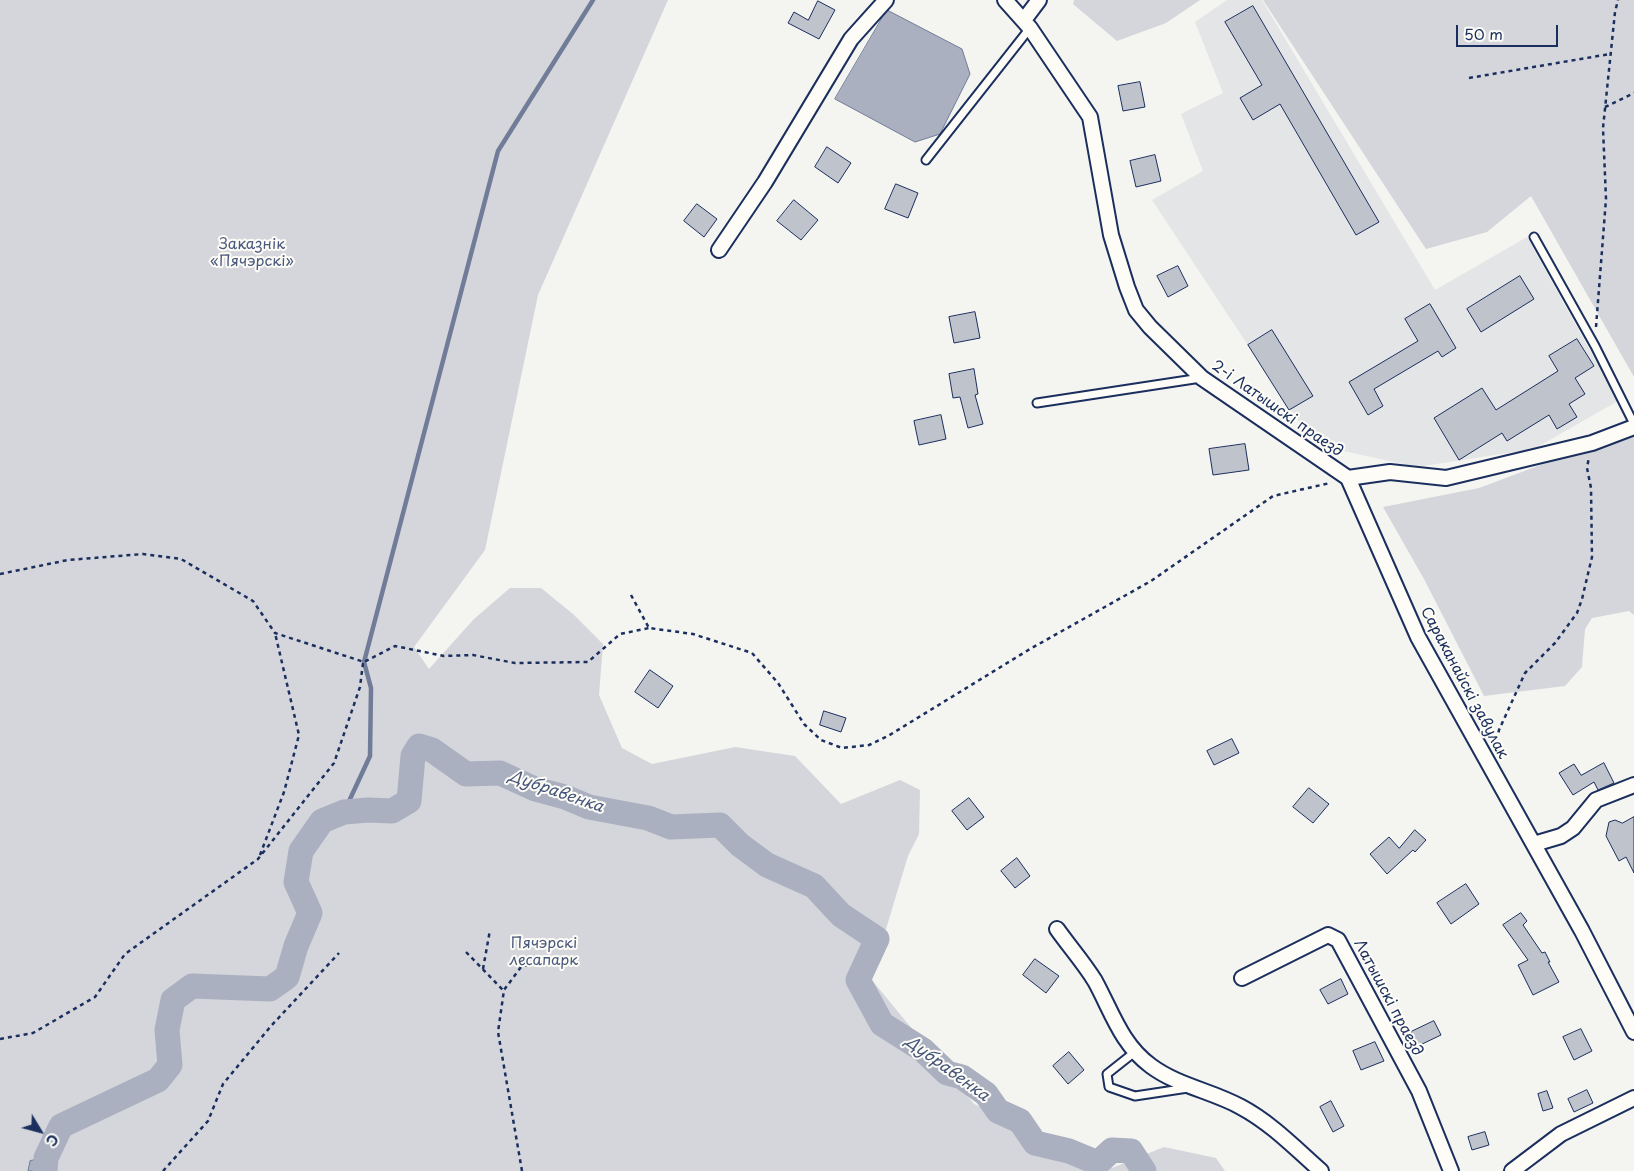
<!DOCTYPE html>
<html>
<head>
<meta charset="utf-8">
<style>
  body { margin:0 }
  #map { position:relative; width:1634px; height:1171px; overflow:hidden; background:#f4f4f1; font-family:"Playpen Sans",sans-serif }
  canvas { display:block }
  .north { position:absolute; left:15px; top:1106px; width:50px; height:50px; -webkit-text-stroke:4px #fdfcf7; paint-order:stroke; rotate:127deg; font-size:14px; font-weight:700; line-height:20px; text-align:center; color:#1b2f5e }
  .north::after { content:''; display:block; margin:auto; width:18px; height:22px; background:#1b2f5e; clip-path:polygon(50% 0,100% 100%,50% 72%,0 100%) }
  .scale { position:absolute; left:1456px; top:25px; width:102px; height:22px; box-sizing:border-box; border:2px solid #1b2f5e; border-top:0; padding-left:6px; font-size:15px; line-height:18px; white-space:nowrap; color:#1b2f5e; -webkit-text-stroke:4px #fdfcf7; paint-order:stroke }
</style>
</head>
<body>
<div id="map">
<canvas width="1634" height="1171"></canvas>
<div class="north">С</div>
<div class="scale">50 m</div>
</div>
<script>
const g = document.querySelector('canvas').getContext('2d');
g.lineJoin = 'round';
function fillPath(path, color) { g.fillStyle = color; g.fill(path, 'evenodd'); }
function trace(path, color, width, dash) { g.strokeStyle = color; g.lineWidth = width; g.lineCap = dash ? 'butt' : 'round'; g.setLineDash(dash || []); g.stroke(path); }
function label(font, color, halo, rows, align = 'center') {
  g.font = font + ' "Playpen Sans",sans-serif'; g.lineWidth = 4; g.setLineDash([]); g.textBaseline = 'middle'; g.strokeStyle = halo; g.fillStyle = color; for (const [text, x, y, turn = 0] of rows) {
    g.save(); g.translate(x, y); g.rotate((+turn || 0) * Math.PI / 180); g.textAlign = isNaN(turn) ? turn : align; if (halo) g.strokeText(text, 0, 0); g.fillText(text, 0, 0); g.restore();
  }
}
const built = new Path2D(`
  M1227,0H1262L1435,290L1527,237L1618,401L1534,449L1417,467L1316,445L1290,409L1152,200L1203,171L1181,114L1223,93L1195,22Z`);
const green = new Path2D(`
  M0,0H668L538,295L485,550L414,647L429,669L474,619L510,588H541L573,614L603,644L599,695L622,748L652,764L735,747L795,756L841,804L900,780L920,790L919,834L908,856L871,979L974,1104L1112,1168L1164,1147L1216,1158L1225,1171H0Z
  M1074,0H1200L1166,23L1117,41L1073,4Z
  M1263,0H1634V377L1531,196L1487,232L1426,249Z
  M1634,430V615L1629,611L1592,618L1585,629L1582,667L1565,686L1484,696L1424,579L1383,507L1479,488Z`);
const water = new Path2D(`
  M887,10L962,49L970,74L940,134L915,142L835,99Z
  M46,1158L48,1171H28L30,1161Z`);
const stream = new Path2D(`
  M344,812L370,756L371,688L364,662L498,151L593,0`);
const river = new Path2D(`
  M45,1171L46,1158L61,1126L158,1080L170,1065L167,1030L173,1000L192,986L270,989L287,977L296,946L310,913L296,882L301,851L322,821L344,812L368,810L392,811L409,801L413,756L419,746L432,750L466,774L500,773L535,789L565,797L589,807L648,818L671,827L720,825L740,845L767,865L814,886L841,915L877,939L858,980L882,1024L923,1050L947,1073L962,1077L986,1094L998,1111L1020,1121L1035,1143L1069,1151L1098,1163L1112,1150L1131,1151L1144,1171`);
const building = new Path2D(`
  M818,1L835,10L819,39L788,23L794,12L808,20Z
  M1253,6L1379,222L1356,235L1280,104L1253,120L1240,98L1262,85L1225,22Z
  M1140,82L1145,107L1123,111L1118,86Z
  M827,147L851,163L838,183L815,167Z
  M1155,155L1161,181L1136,187L1130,161Z
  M896,184L918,193L908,218L885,209Z
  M794,200L818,220L801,240L777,221Z
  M697,204L717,219L704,237L684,221Z
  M1178,266L1188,286L1168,297L1157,276Z
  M1520,276L1534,299L1481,332L1467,309Z
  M1430,304L1456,348L1442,357L1438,351L1374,389L1383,406L1368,415L1349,382L1418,341L1405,319Z
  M975,312L980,338L954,343L949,317Z
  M1272,330L1313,396L1289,410L1248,345Z
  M1577,339L1594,366L1575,378L1585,394L1569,404L1577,417L1557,429L1549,415L1507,441L1502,433L1459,460L1434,418L1482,388L1496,410L1558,371L1549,356Z
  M974,369L978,394L975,395L983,424L968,428L960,397L953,398L949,374Z
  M941,415L946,439L919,445L914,421Z
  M1245,444L1249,470L1213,475L1209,449Z
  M650,670L673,686L658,708L635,692Z
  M824,711L846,718L841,732L820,725Z
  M1232,739L1239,753L1214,765L1207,751Z
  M1604,763L1614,783L1598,790L1594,782L1573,795L1559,773L1574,764L1581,775Z
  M1309,788L1329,804L1313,823L1293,807Z
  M969,798L984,817L967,830L952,811Z
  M1634,817V873L1626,857L1619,861L1606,836L1609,822L1615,820L1622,823Z
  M1415,830L1426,840L1415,852L1413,850L1387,874L1370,854L1389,837L1399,848Z
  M1017,858L1030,876L1015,888L1001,871Z
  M1466,884L1479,904L1451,924L1437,903Z
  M1521,913L1527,921L1523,925L1542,953L1545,952L1550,962H1548L1559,982L1533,995L1518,965L1528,960L1503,925Z
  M1035,959L1059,976L1046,993L1023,975Z
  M1341,979L1348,994L1328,1004L1320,990Z
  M1434,1021L1441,1035L1418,1046L1411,1032Z
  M1581,1029L1592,1051L1574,1060L1563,1037Z
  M1375,1042L1384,1061L1361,1070L1353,1051Z
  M1069,1052L1084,1070L1068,1084L1053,1066Z
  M1587,1090L1593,1103L1574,1112L1568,1099Z
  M1547,1091L1553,1108L1543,1111L1538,1094Z
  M1331,1101L1344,1126L1333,1132L1320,1107Z
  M1485,1132L1489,1145L1472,1150L1468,1137Z`);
const path = new Path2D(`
  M1469,78L1610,54
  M1605,107L1634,93
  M1596,327L1606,199L1603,128L1615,12L1618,0
  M0,574L68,560L143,554L181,559L253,601L275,633L364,662L395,646L444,656L473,655L515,663L588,662L620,634L649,628
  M631,595L649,628L693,634L752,653L778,683L804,724L821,740L842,748L869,745L888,736L1030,649L1151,581L1273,496L1330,483
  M1495,748L1499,730L1525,673L1555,643L1577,613L1582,599L1592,557L1591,488L1587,468L1589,457
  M260,855L284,792L299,735L275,633
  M466,952L503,990
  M483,969L490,930
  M0,1039L33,1033L95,997L125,954L258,859L334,763L360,687L363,663
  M163,1171L208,1121L223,1084L271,1026L339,953
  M522,1171L498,1032L504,990L521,967L547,958`);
const service = new Path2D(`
  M926,160L1030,28
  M1534,237L1595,346L1634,424
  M1037,403L1201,378
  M1136,1051L1107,1074L1109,1087L1135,1096L1188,1088`);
const minor = new Path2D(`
  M1005,0L1030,28L1090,117L1111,235L1127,287L1136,310L1150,327L1202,378L1348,478
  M1024,20L1039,0
  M719,250L765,182L851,39L886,0
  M1348,478L1418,637L1582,931L1634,1032
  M1348,478L1390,472L1446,478L1592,443L1634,427
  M1534,844L1561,836L1573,828L1596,800L1634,785
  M1057,929C1069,946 1084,963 1095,981C1112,1012 1121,1044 1151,1066C1178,1086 1212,1091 1241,1107C1271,1123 1295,1148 1321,1171
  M1242,978L1328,935L1338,940L1419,1091L1451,1171
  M1512,1171L1561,1134L1634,1098`);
const parkNames = [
  ["Заказнік",252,245],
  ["«Пячэрскі»",252,262],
  ["Пячэрскі",544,944],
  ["лесапарк",544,961]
];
const streetNames = [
  ["2-і Латышскі праезд",1277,409,35],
  ["Сараканайскі завулак",1464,683,62],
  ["Латышскі праезд",1388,998,62]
];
const waterNames = [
  ["Дубравенка",556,792,19],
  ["Дубравенка",947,1069,36]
];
fillPath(built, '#e4e5e6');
fillPath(green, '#d4d6db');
fillPath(water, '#aab0bf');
trace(water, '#717c98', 1);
trace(stream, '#717c98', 4.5);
trace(river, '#aab0bf', 25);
fillPath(building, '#bfc3cc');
trace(building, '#1b2f5e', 1);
trace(service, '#1b2f5e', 11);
trace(minor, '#1b2f5e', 18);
trace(path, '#1b2f5e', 2.5, [4, 4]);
trace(service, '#fdfcf7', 7);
trace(minor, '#fdfcf7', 14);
label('15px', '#49597d', '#fdfcf7', parkNames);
label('15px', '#1b2f5e', '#fdfcf7', streetNames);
label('italic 16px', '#46567b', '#fdfcf7', waterNames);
</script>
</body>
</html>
